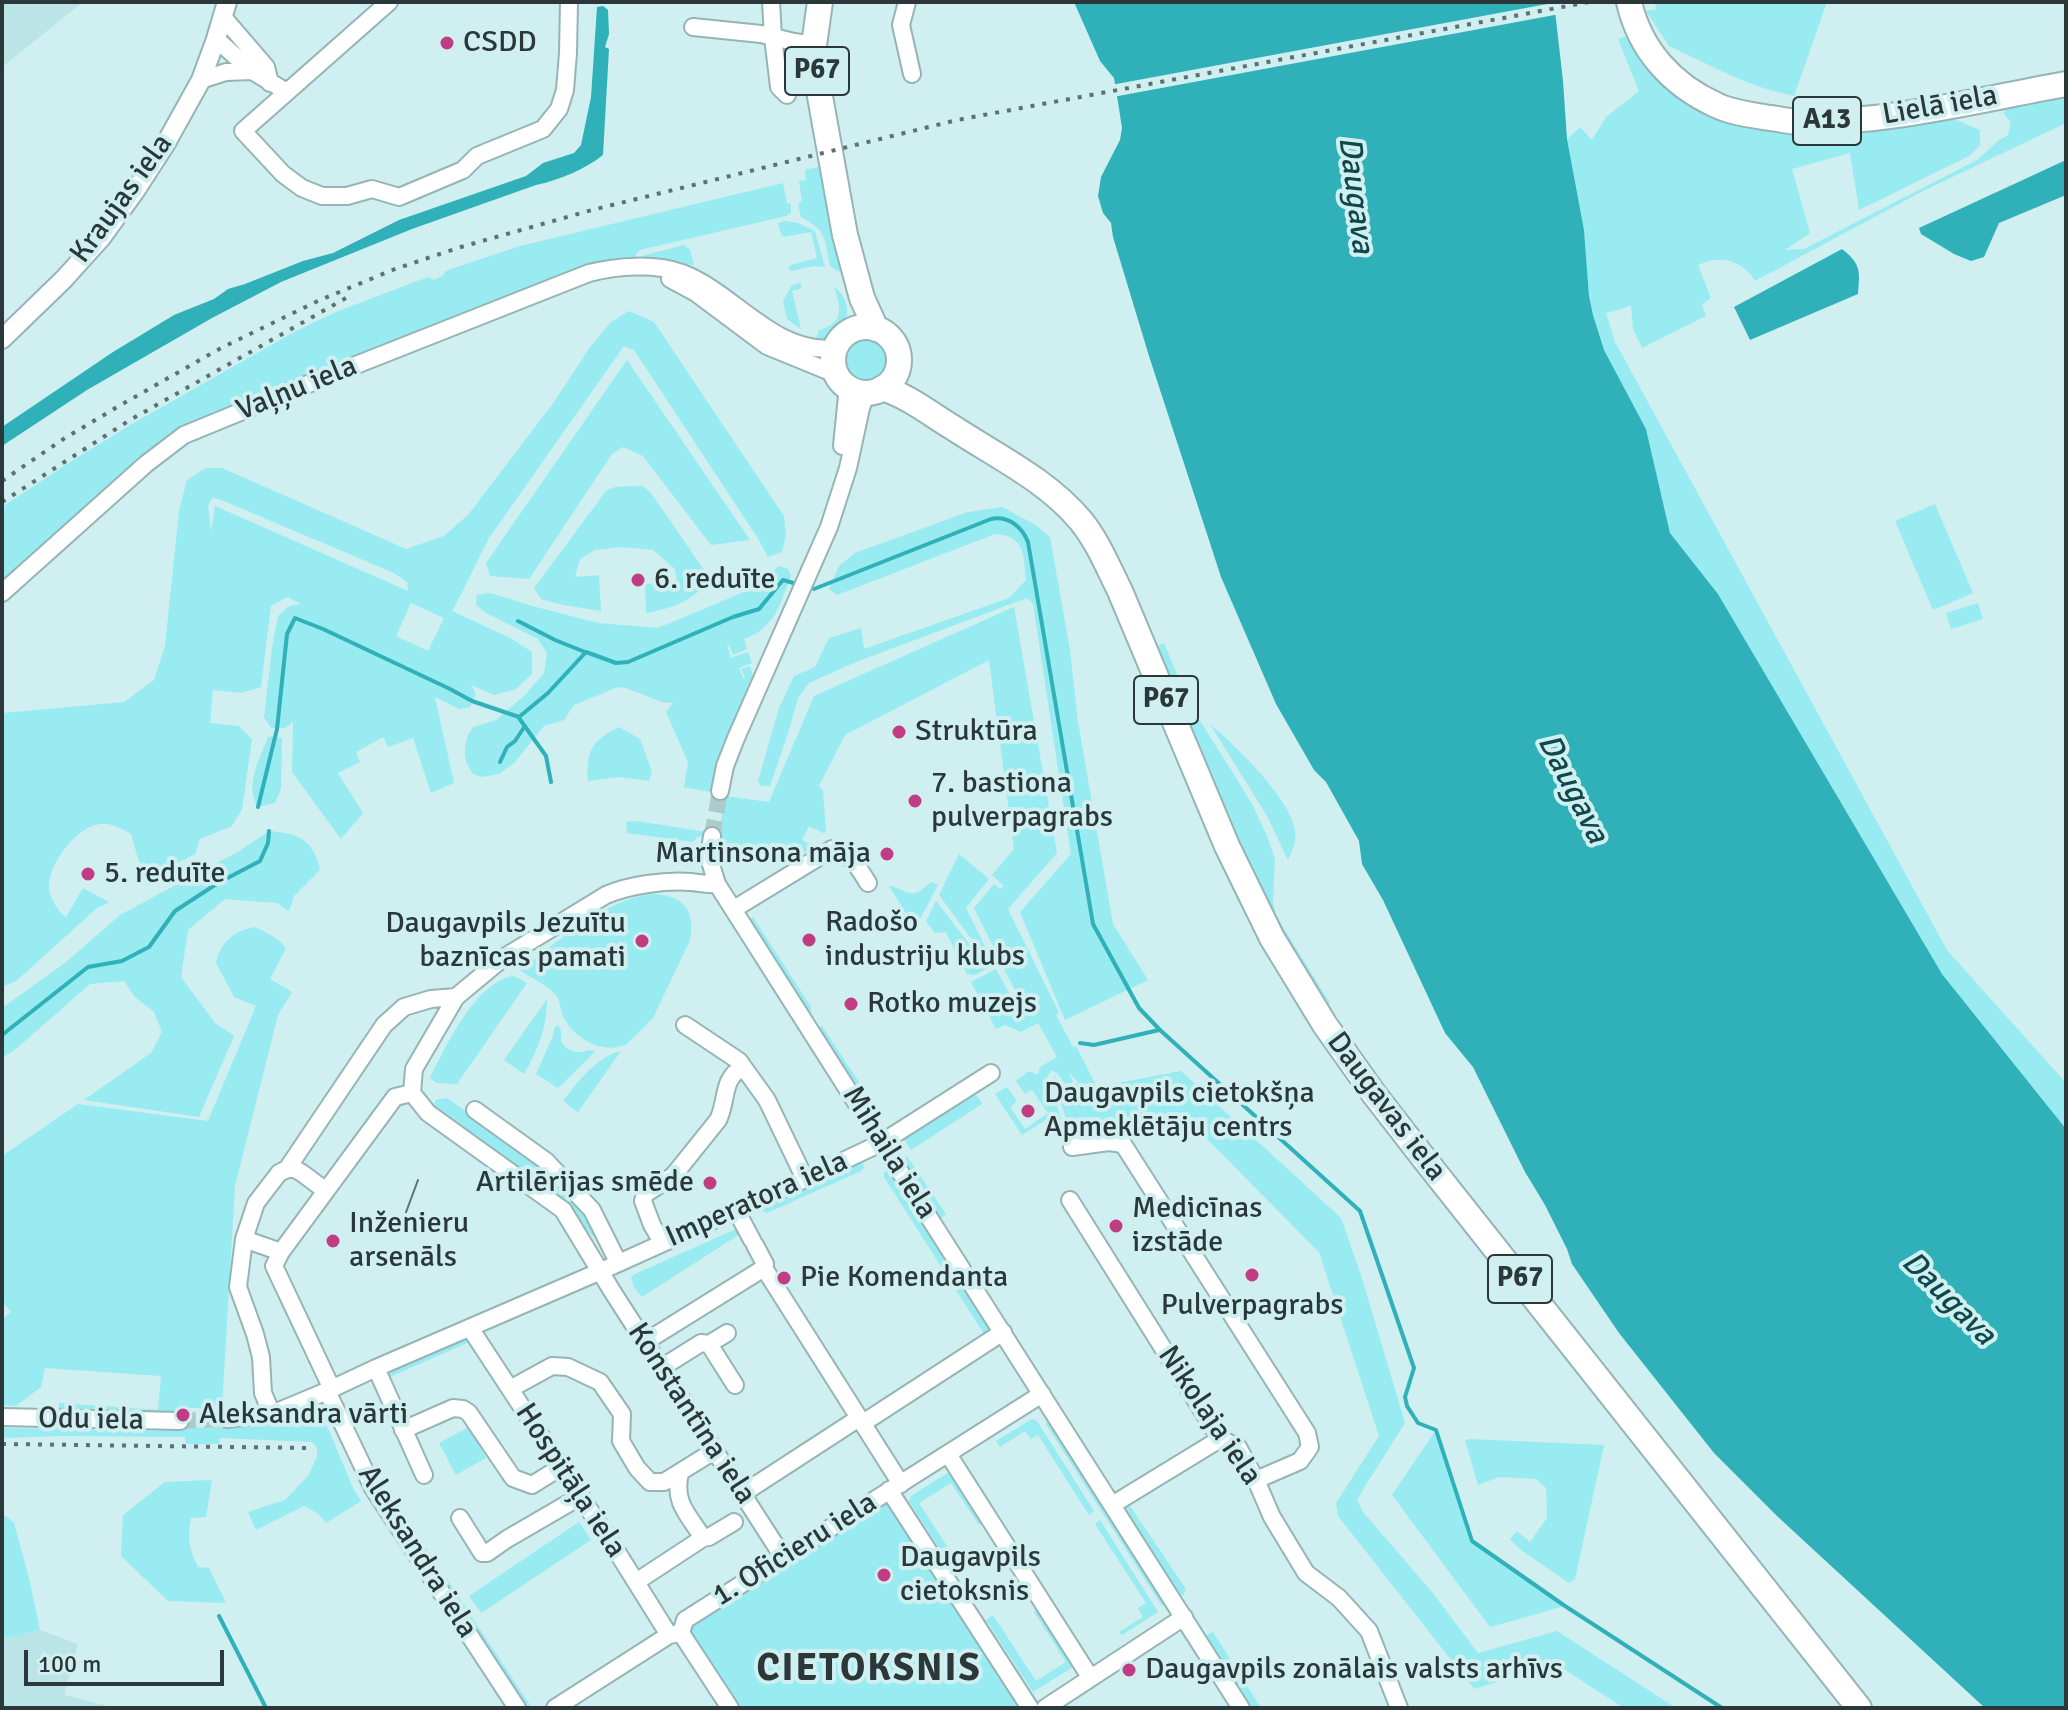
<!DOCTYPE html>
<html>
<head>
<meta charset="utf-8">
<style>
  body { margin:0 }
  #map { position:relative; width:2068px; height:1710px; overflow:hidden; background:#cfeff0; font-family:Signika,sans-serif }
  canvas { display:block }
  .frame { position:absolute; inset:0; border:4px solid #2b3738; pointer-events:none }
  .scale { position:absolute; left:24px; top:1650px; width:200px; height:36px; box-sizing:border-box; border:4px solid #2b3738; border-top:0; padding-left:10px; font-size:24px; line-height:28px; white-space:nowrap; color:#2b3738; -webkit-text-stroke:6px #cfeff0; paint-order:stroke }
</style>
</head>
<body>
<div id="map">
<canvas width="2068" height="1710"></canvas>
<div class="frame"></div>
<div class="scale">100 m</div>
</div>
<script>
const g = document.querySelector('canvas').getContext('2d');
g.lineJoin = 'round';
function fillPath(path, color) { g.fillStyle = color; g.fill(path, 'evenodd'); }
function trace(path, color, width, dash) { g.strokeStyle = color; g.lineWidth = width; g.lineCap = dash ? 'butt' : 'round'; g.setLineDash(dash || []); g.stroke(path); }
function label(font, color, halo, rows, align = 'center') {
  g.font = font + ' Signika,sans-serif'; g.lineWidth = 8; g.setLineDash([]); g.textBaseline = 'middle'; g.strokeStyle = halo; g.fillStyle = color; for (const [text, x, y, turn = 0] of rows) {
    g.save(); g.translate(x, y); g.rotate((+turn || 0) * Math.PI / 180); g.textAlign = isNaN(turn) ? turn : align; if (halo) g.strokeText(text, 0, 0); g.fillText(text, 0, 0); g.restore();
  }
}
const built = new Path2D(`
  M2,2H83L2,67Z
  M40,1630L78,1644L64,1695L116,1708H2V1636L10,1638Z`);
const green = new Path2D(`
  M1655,2H1827L1794,96L1766,89L1734,77L1669,46L1646,11L1656,9Z
  M1629,35L1716,114L1951,118L1980,130V145L1969,156L1859,210L1850,153L1792,169L1810,233L1785,250L1804,249L1977,160L1998,141L2008,135L2011,122L2004,114L2008,105L2066,90V123L1923,191L1755,281C1741,259 1720,255 1698,265L1711,298L1702,304L1706,316L1642,348L1633,329L1631,306L1606,313L1615,342L1947,950L2066,1083V1129L1942,974L1718,594L1670,533L1646,429L1604,350L1593,315L1589,296L1584,230L1567,139L1580,127L1592,140L1606,117L1639,91L1618,39Z
  M822,166L832,233L842,270L839,272L830,266C824,238 828,232 801,217L798,204L802,201L799,181L806,180L805,170Z
  M783,183L787,203L791,204V213L786,216L640,250L636,254L635,260L576,269L200,421L2,583V507L67,464L132,424L296,331L336,312L428,277L434,280L444,275L445,271L520,246Z
  M785,221L798,223L815,231L825,267L814,266L791,271L788,268L791,265L817,258L811,232L784,237L781,234L778,223Z
  M684,245L690,250L694,265L642,260L645,255Z
  M800,283L802,288L792,291L801,329L787,319L783,301L791,286Z
  M834,286C858,308 847,331 820,344L815,342L819,330C846,323 840,306 834,286Z
  M629,311L654,322L784,516L786,535L782,552L768,557L757,537L634,350L624,346L489,538C476,562 466,587 452,611L512,639L532,652V674L516,689L494,695L471,685L476,694L470,707L459,709L435,697L454,783L431,793L413,738L388,747L383,737L356,752L360,762L338,773L363,813L341,839L292,772L293,722L285,728H271L264,717L272,648L278,616L289,606L301,604L287,597L271,606L261,687L242,693L213,690L210,723L239,726L252,739L242,809L232,826L200,839L195,854L177,863L154,870L139,862L131,834C124,830 115,825 107,824C82,820 55,856 50,878C46,892 55,909 66,917L83,888L109,902L97,908L16,981L2,987V713L124,702L154,680L165,646L179,511L187,480L206,468H222L406,549L444,536L468,515L554,402L590,347L611,322ZM212,498L219,499L394,573L407,582L408,591L215,506L211,532L208,505ZM411,603L444,618L428,651L396,636Z
  M844 360a23 23 0 1 1 46 0a23 23 0 1 1-46 0Z
  M627,360L750,540L711,545L643,456L623,447L612,454L529,579L490,576L486,563Z
  M632,486H642L651,493L711,580C689,602 677,607 646,613L645,584L677,582L675,569L653,550L622,547L595,550L580,559L575,577L599,575L601,611L563,605L541,599L534,588L606,491L615,487Z
  M1935,504L1973,593L1933,610L1895,521Z
  M1002,507L1034,524L1050,537L1070,650L1078,722L1113,924L1148,980L1065,1020L1020,912L1071,854L1033,604L1027,598L856,662L809,683L798,698L789,730L770,786H761L758,781L779,708L794,676L815,667L829,638L861,628L864,649L1009,598L1026,580C1023,555 1026,536 995,534L837,595L829,589L839,566L855,553L968,512Z
  M778,566L788,569L791,576C780,604 775,628 744,639L747,649L733,655L729,645H727L731,658L748,652L752,663L739,668L743,678L745,677L741,669L750,666L753,676L719,754L710,792L684,787L688,762L666,712L673,703L662,702L626,688L618,687L574,705L564,720L544,726L514,763L499,774L482,777L473,774L467,764L465,756V745L468,735L473,727L496,720L524,696L544,673L547,653L538,639L486,613L476,605L477,595L491,593L532,606L598,623L658,628L763,584Z
  M1978,603L1983,619L1951,629L1946,613Z
  M1014,607L1057,853L1008,909L1059,1013L1056,1015L1073,1047L1076,1046L1097,1087L1181,1071L1341,1218L1361,1275L1405,1423L1357,1499L1363,1512L1432,1592L1478,1653L1557,1631L1676,1708H1624L1556,1664L1474,1689L1338,1516L1336,1503L1379,1436L1319,1252L1181,1113L1070,1130L1053,1080L1055,1076L1065,1088L1069,1089L1078,1082L1068,1071L1073,1081L1069,1086C1061,1082 1060,1073 1052,1070L1047,1077L1065,1130L1055,1114L1022,1135L995,1094L1007,1087L1017,1101L1010,1107L1025,1129L1048,1113L1032,1090L1025,1094L1016,1081L1029,1071L1038,1075L1040,1067L1057,1057L1038,1023L1021,1032L1005,1025L996,1029L971,982L996,969L1014,1002V1007L1018,1009L1023,1006L1002,965L1012,959L1009,956L1000,960L974,908L994,884L1000,889L1004,886L992,875L1014,849L989,660L845,735L819,786L823,790L826,832L823,833L809,826L802,840L810,844V849L787,864H784L777,855L763,864L754,849L727,847L725,840L718,837L725,796L769,802L814,696Z
  M1164,643L1190,705L1233,773L1253,806L1267,836L1275,859L1273,901L1276,916L1330,1003L1324,1008L1259,892L1168,680L1157,646Z
  M1210,724C1235,745 1290,798 1295,830C1297,840 1292,851 1288,860L1267,816Z
  M619,727L640,739L652,771L649,781L619,777L588,781C586,750 592,741 619,727Z
  M274,736L282,738L281,789L275,803L258,807C244,785 260,759 268,737Z
  M637,821L706,832L705,835L697,837L693,842L627,833L626,822Z
  M269,831C299,834 313,839 320,870L294,896L289,911L277,903L225,899L188,930L181,977L215,1023L234,1036L199,1117L84,1100L151,1053L162,1032L154,1012L135,997L124,981L90,984L17,1048L2,1058V1008L65,963L120,915L241,850Z
  M959,854L989,879L966,908L991,959L990,960L986,959L939,895Z
  M931,882L938,885L918,923L916,926L913,925L889,886H892C913,895 913,898 931,882Z
  M651,894C682,895 696,908 690,940L653,1018L627,1044C604,1055 576,1040 564,1018C560,1012 561,1001 556,995C547,985 531,978 520,970C560,940 600,902 651,894Z
  M936,901L988,968L975,975L967,974L946,932L935,933L926,921Z
  M753,917L811,1007V1011L809,1013L750,919Z
  M254,927C266,932 279,938 286,948L270,979L292,992L278,1015L235,1186L222,1408H180L176,1414L59,1410V1403L158,1410L161,1376L45,1368L41,1387L16,1406L2,1405V1319L11,1312L2,1301V1156L78,1104L208,1121L256,1006L234,997L216,963C221,942 232,932 254,927Z
  M514,976L527,983L457,1084L437,1083L430,1078C446,1046 476,981 514,976Z
  M547,999C547,1027 538,1050 524,1074L504,1060Z
  M558,1025L561,1031V1042C570,1053 577,1054 590,1050L595,1052L558,1088L536,1074L552,1038L555,1027Z
  M822,1026L878,1111V1116L876,1117L818,1027Z
  M621,1051L578,1112L563,1101C577,1083 597,1056 621,1051Z
  M972,1094L978,1097L982,1104L911,1150L903,1138Z
  M447,1098L544,1165L597,1229L594,1237L440,1112L434,1104L436,1100Z
  M907,1156L946,1214L940,1219L901,1160Z
  M862,1161L864,1168L861,1171L767,1213L761,1211V1207Z
  M888,1168L989,1325V1334L986,1337L884,1177V1173Z
  M736,1229L741,1231L740,1234L642,1297L634,1287L631,1277L635,1274Z
  M466,1336L474,1340L390,1377L391,1370L397,1367Z
  M303,1413L325,1424L328,1428L353,1488L361,1501L326,1523L319,1514L304,1506L256,1530L248,1512L285,1500L308,1476L317,1457V1448L312,1442L220,1438L219,1444H186L185,1437L63,1436L2,1438V1428L166,1431L180,1427L226,1428L227,1424C259,1424 273,1424 303,1413Z
  M1032,1419L1037,1421L1094,1511L1089,1515L1038,1435L1031,1439L1025,1431L1000,1447L996,1441Z
  M1048,1420L1166,1605L1162,1606L1046,1424Z
  M469,1427L486,1458L456,1475L439,1443Z
  M1436,1430L1472,1541L1565,1606L1490,1627L1392,1495Z
  M1469,1439L1604,1445L1575,1579L1569,1583L1521,1550L1510,1539L1517,1531L1530,1542L1547,1518L1546,1488L1536,1479L1499,1477L1478,1485L1465,1440Z
  M952,1470L985,1521L979,1525L951,1483L919,1503L963,1571L957,1575L950,1564L953,1561L947,1552L943,1554L909,1501L911,1496Z
  M212,1480L206,1517L191,1518C187,1537 189,1549 198,1567L209,1568L226,1603L168,1601L121,1556L123,1515L165,1482Z
  M880,1503H886L892,1507L1020,1708H739L692,1635V1628L695,1622Z
  M1128,1503L1186,1589L1184,1594L1180,1597L1127,1514L1125,1506Z
  M2,1516H6L14,1523L29,1578L40,1630L10,1638L2,1636Z
  M1100,1520L1158,1612L1122,1635L1119,1632L1143,1617L1138,1608L1146,1603L1095,1524Z
  M579,1522L591,1540L481,1613L469,1596Z
  M419,1537L532,1708H527L416,1539Z
  M1041,1608L1076,1665L1033,1692L986,1620L993,1615L1036,1681L1066,1662L1034,1612Z
  M1213,1632L1261,1708H1251L1205,1636Z`);
const water = new Path2D(`
  M1074,2H1554L1563,81L1567,139L1584,230L1589,296L1593,315L1604,350L1646,429L1670,533L1718,594L1942,974L2066,1129V1708H1985L1777,1516L1714,1453L1619,1333L1572,1264L1567,1249L1545,1205L1525,1172L1473,1067L1445,1033L1383,900L1362,864L1359,841L1326,782L1314,770L1276,704L1221,577L1149,356L1113,237L1111,223L1103,213L1098,196L1101,177L1120,140L1122,128L1118,102L1114,78L1100,61Z
  M603,6L608,10L609,34L605,47L609,49L603,155C584,170 559,180 536,185L412,229L281,282L212,318L87,390L2,446V427L113,352L174,315L214,299L228,289L245,284L303,261L333,253L399,220L526,176L543,163L574,153L581,145L591,97L597,7Z
  M2066,160V195L1999,223L1984,257L1971,261L1954,254L1921,234L1919,228Z
  M1842,249C1861,264 1860,271 1858,294L1750,340L1734,307Z`);
const pier = new Path2D(`
  M1558,2L1560,14L1113,97L1111,85Z`);
const stream = new Path2D(`
  M814,589L991,519C1008,515 1022,527 1028,542L1093,924L1139,1008L1160,1030L1360,1211L1414,1368L1405,1397L1407,1406L1418,1423L1436,1430L1472,1541L1565,1606L1722,1708
  M518,621L555,640L585,652
  M519,718L546,756L551,782
  M500,762L507,747L515,741L525,726
  M258,807L277,729L287,634L295,618L323,629L450,689L472,701L519,717L548,693L586,652L616,663L628,662L733,617L759,609L783,580L797,584
  M2,1035L88,967L122,961L149,947L175,911L218,883L260,861L268,843L269,831
  M1080,1043L1094,1045L1159,1030
  M219,1616L266,1708`);
const minorTunnel = new Path2D(`
  M712,836L720,791
  M180,1421L227,1419`);
const minor = new Path2D(`
  M389,2L243,131L283,174L302,188L322,196H347L372,189L399,197L463,170L477,156L543,129L559,109L565,90L568,53L569,2
  M771,2L773,37L779,87L787,95
  M907,2L901,25L912,74
  M223,17L266,67L270,83
  M693,27L761,34L794,42L814,45
  M216,39L252,71L287,92
  M201,80L226,72L252,71
  M670,279L696,293L767,346L838,375
  M842,446L848,386
  M2,593L146,464L184,435L318,380L589,273C617,266 655,263 682,273C735,293 775,356 836,348
  M720,791L725,766L736,738L829,527L848,468L861,408L867,392
  M712,836L709,858L717,884L1241,1708
  M717,884C707,885 700,883 691,882C665,880 629,885 606,895L503,958L456,997L414,1069L412,1093L428,1113L563,1210L612,1291L783,1557
  M734,909L832,849C853,857 857,865 868,883
  M685,1025L739,1061L767,1100L805,1179
  M475,1110L546,1161L592,1210L618,1262
  M1072,1147L1109,1142L1123,1144L1307,1433L1310,1447L1300,1461L1256,1480
  M287,1169L384,1025L404,1007L431,999L456,997
  M1070,1200L1220,1439L1238,1447L1256,1480L1272,1517L1306,1573L1339,1598L1369,1631L1399,1708
  M736,1210L752,1240
  M244,1239L281,1252
  M662,1242L652,1225L643,1201L645,1194L673,1176L718,1120C728,1100 721,1079 743,1067
  M755,1245L765,1264L764,1268L901,1484
  M470,1328L619,1555L669,1635
  M645,1342L764,1268
  M709,1344L727,1333
  M376,1368L424,1475
  M661,1368L701,1343L709,1344L735,1385
  M332,1389L274,1266L281,1252L395,1097L412,1093
  M510,1389L552,1366L568,1367L600,1382L622,1414L621,1441L637,1468L650,1482H664L714,1451
  M327,1391L373,1488L517,1708
  M272,1414L263,1393L261,1357L255,1334L238,1287L244,1239L256,1203L279,1173L287,1169H295L302,1173L326,1191
  M2,1417L180,1421
  M227,1419L272,1414L327,1391L376,1368L601,1271L805,1179L881,1143L991,1073
  M863,1423L1003,1332
  M403,1430L453,1408L463,1409L469,1413L513,1478L532,1485L561,1467
  M948,1454L1090,1677
  M889,1490L1030,1708
  M742,1494L859,1418
  M1112,1505L1220,1439
  M460,1518L482,1553H487L507,1539L581,1496
  M703,1538L709,1537L734,1522
  M636,1582L703,1538C688,1514 673,1503 680,1473
  M681,1633L730,1708
  M555,1708L669,1635L681,1633L685,1620L1042,1394
  M1045,1708L1184,1617`);
const tertiary = new Path2D(`
  M2,339L64,279L101,238L135,191L166,143L201,80L216,39L227,2`);
const primary = new Path2D(`
  M820,2L814,45L819,91L845,235L862,298L876,329
  M1629,2C1640,50 1672,85 1716,105C1732,113 1753,115 1770,118C1780,119 1790,122 1800,122C1889,123 1978,100 2066,84
  M833 360a33 33 0 1 1 66 0a33 33 0 1 1-66 0Z
  M882,388C908,396 929,413 952,427C996,456 1047,480 1081,521C1098,542 1108,567 1120,591L1227,846L1272,938L1325,1025L1374,1094L1426,1161L1859,1708`);
const tram = new Path2D(`
  M405,1215L418,1180`);
const rail = new Path2D(`
  M2,481L65,438L119,406L221,348L320,300L395,269L461,247L592,210L957,120L1589,2
  M2,502L130,420L346,298
  M2,1444L311,1448`);
const markers = [
  [447,43,8,"#c03d84"],
  [638,580,8,"#c03d84"],
  [899,732,8,"#c03d84"],
  [915,801,8,"#c03d84"],
  [887,854,8,"#c03d84"],
  [88,874,8,"#c03d84"],
  [809,940,8,"#c03d84"],
  [642,941,8,"#c03d84"],
  [851,1004,8,"#c03d84"],
  [1028,1111,8,"#c03d84"],
  [710,1183,8,"#c03d84"],
  [1116,1226,8,"#c03d84"],
  [333,1241,8,"#c03d84"],
  [1252,1275,8,"#c03d84"],
  [784,1278,8,"#c03d84"],
  [183,1415,8,"#c03d84"],
  [884,1575,8,"#c03d84"],
  [1129,1670,8,"#c03d84"]
];
const shields = [
  [817,71,64],
  [1827,121,68],
  [1166,700,64],
  [1520,1279,64]
];
const shieldNames = [
  ["P67",817,71],
  ["A13",1827,121],
  ["P67",1166,700],
  ["P67",1520,1279]
];
const poiNames = [
  ["CSDD",463,43],
  ["6. reduīte",654,580],
  ["Struktūra",915,732],
  ["7. bastiona",931,784],
  ["pulverpagrabs",931,818],
  ["Martinsona māja",871,854,"right"],
  ["5. reduīte",104,874],
  ["Radošo",825,923],
  ["industriju klubs",825,957],
  ["Daugavpils Jezuītu",626,924,"right"],
  ["baznīcas pamati",626,958,"right"],
  ["Rotko muzejs",867,1004],
  ["Daugavpils cietokšņa",1044,1094],
  ["Apmeklētāju centrs",1044,1128],
  ["Artilērijas smēde",694,1183,"right"],
  ["Medicīnas",1132,1209],
  ["izstāde",1132,1243],
  ["Inženieru",349,1224],
  ["arsenāls",349,1258],
  ["Pie Komendanta",800,1278],
  ["Pulverpagrabs",1252,1306,"center"],
  ["Aleksandra vārti",199,1415],
  ["Daugavpils",900,1558],
  ["cietoksnis",900,1592],
  ["Daugavpils zonālais valsts arhīvs",1145,1670]
];
const streetNames = [
  ["Lielā iela",1940,106,-10],
  ["Kraujas iela",122,199,-54],
  ["Vaļņu iela",297,389,-22],
  ["Daugavas iela",1386,1107,53],
  ["Mihaila iela",889,1153,58],
  ["Imperatora iela",757,1200,-24],
  ["Konstantīna iela",691,1414,57],
  ["Nikolaja iela",1209,1416,56],
  ["Odu iela",91,1420,1],
  ["Hospitāļa iela",570,1481,57],
  ["1. Oficieru iela",795,1550,-32],
  ["Aleksandra iela",417,1552,58]
];
const waterNames = [
  ["Daugava",1355,195,83],
  ["Daugava",1572,789,63],
  ["Daugava",1948,1299,45]
];
const districtNames = [
  ["CIETOKSNIS",869,1670]
];
fillPath(built, '#bbe4e6');
fillPath(green, '#98ebf0');
fillPath(water, '#30b0b8');
fillPath(pier, '#cfeff0');
trace(stream, '#30b0b8', 4);
trace(minorTunnel, '#aecacb', 16, [16, 8]);
trace(minor, '#96b4b6', 20);
trace(tertiary, '#96b4b6', 22);
trace(primary, '#96b4b6', 28);
trace(minor, '#fff', 16);
trace(tertiary, '#fff', 18);
trace(primary, '#fff', 24);
trace(tram, '#5e7071', 2);
trace(rail, '#5e7071', 4, [4, 8]);
for (const [x, y, r, color] of markers) { const dot = new Path2D(); dot.arc(x, y, r, 0, 2 * Math.PI); g.fillStyle = color; g.fill(dot); trace(dot, '#cfeff0', 3); }
for (const [x, y, w] of shields) { const box = new Path2D(); box.roundRect(x - w / 2, y - 24, w, 48, 6); g.fillStyle = '#cfeff0'; g.fill(box); trace(box, '#2b3738', 2); }
label('bold 28px', '#2b3738', null, shieldNames);
label('30px', '#2b3738', '#cfeff0', poiNames, 'left');
label('30px', '#2b3738', '#cfeff0', streetNames);
label('italic 32px', '#10474a', '#cfeff0', waterNames);
g.letterSpacing = '2px';
label('bold 38px', '#2b3738', '#cfeff0', districtNames);
g.letterSpacing = '0px';
</script>
</body>
</html>
